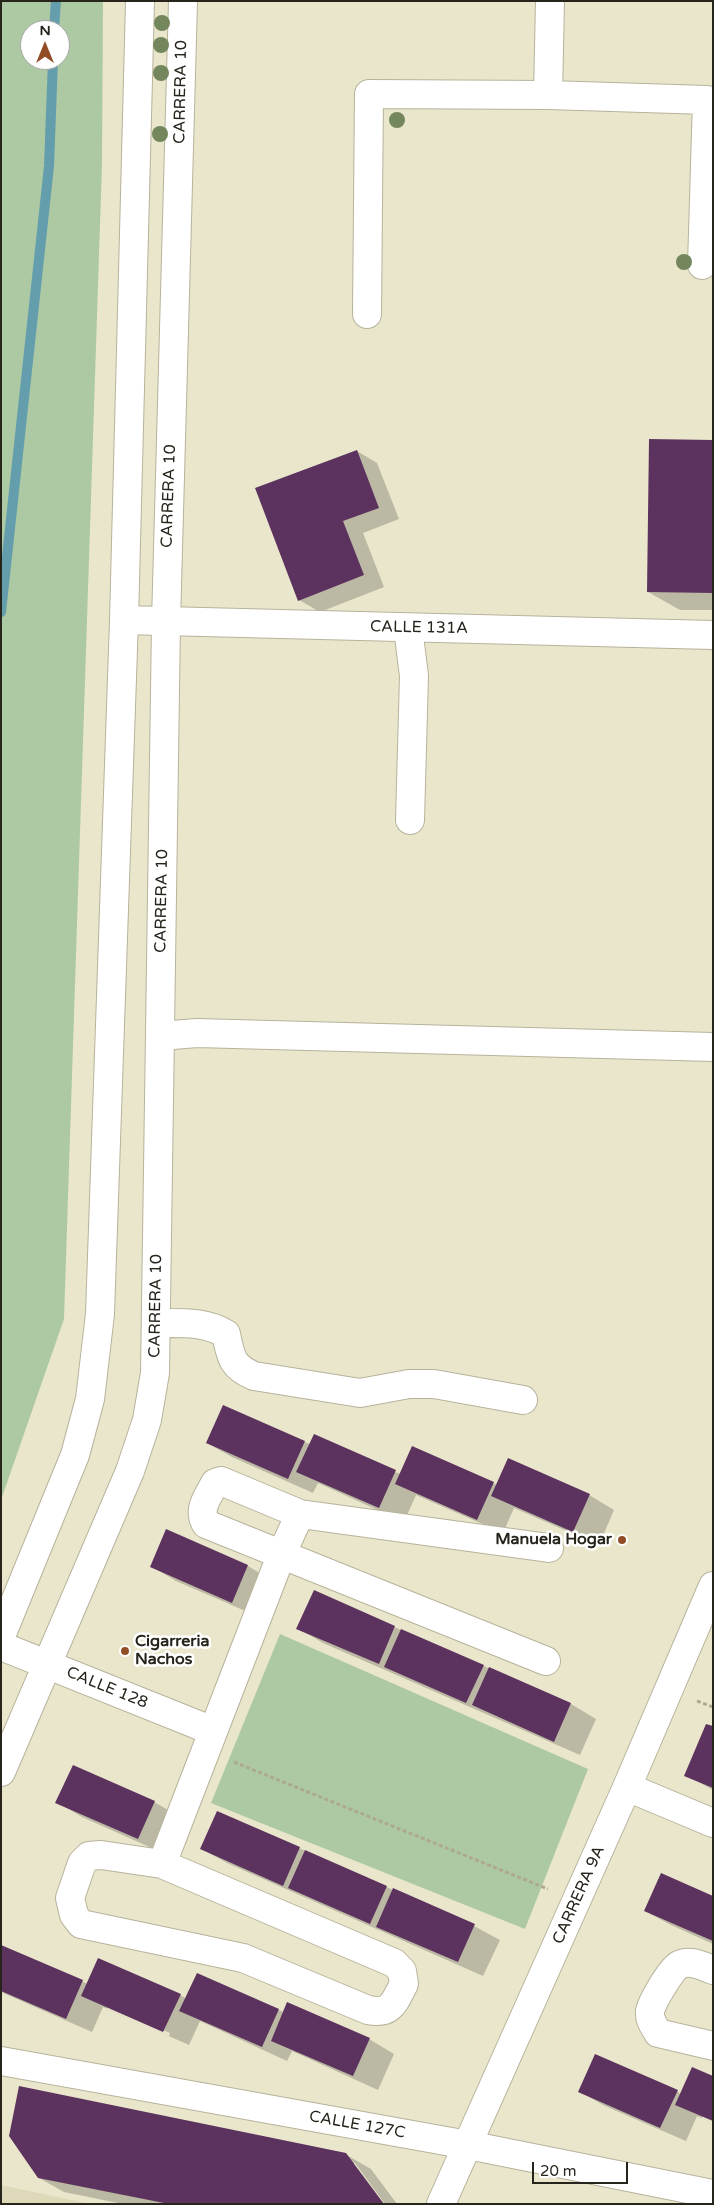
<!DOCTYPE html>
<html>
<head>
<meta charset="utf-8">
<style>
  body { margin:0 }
  #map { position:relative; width:714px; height:2205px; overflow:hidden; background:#eae6cc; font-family:"Varela Round",sans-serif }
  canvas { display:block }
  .frame { position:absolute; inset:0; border:2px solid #26241b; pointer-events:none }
  .north { position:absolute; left:20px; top:20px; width:50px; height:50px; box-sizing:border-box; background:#fff; border:1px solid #a8a7a4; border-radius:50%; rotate:0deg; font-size:14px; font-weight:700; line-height:20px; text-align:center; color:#26241b }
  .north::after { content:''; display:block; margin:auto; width:18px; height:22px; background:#934d26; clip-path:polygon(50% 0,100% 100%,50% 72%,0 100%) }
  .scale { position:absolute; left:532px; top:2162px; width:96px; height:22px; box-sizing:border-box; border:2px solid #26241b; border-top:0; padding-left:6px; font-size:15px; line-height:18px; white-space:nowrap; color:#26241b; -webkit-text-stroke:4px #fff; paint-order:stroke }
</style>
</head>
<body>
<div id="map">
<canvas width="714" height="2205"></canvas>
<div class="frame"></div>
<div class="north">N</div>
<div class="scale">20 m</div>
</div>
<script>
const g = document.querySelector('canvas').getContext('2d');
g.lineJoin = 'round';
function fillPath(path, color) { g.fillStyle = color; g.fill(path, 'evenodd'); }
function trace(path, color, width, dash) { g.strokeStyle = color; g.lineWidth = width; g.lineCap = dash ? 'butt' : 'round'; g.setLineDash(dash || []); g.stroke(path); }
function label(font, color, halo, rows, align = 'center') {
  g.font = font + ' "Varela Round",sans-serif'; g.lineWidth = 5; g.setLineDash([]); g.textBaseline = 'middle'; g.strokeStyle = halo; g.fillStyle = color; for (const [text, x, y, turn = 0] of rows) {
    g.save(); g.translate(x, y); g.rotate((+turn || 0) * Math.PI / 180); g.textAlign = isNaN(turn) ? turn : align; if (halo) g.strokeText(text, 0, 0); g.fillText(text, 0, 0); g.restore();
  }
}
const built = new Path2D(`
  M1,2185L90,2204H1Z`);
const green = new Path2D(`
  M1,1H103L102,164L64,1319L1,1500ZM30,30H60V60H30Z
  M280,1634L588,1769L525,1929L211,1803Z`);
const shadow = new Path2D(`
  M713,442V610H680L648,592Z
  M357,451L377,463L399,519L363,533L384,587L320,612L299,600Z
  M304,1442L401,1474L413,1447L497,1485L589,1495L614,1510L599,1545L514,1508L503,1533L416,1495L404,1522L318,1483L313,1493L232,1457L207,1443Z
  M167,1530L248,1566L273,1581L257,1616L176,1581L151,1566Z
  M314,1592L571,1704L596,1719L580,1755L323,1643L298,1628Z
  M713,1728V1790L686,1775Z
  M57,1802H154L179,1816L163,1853L82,1817Z
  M299,1848L474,1926L500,1940L483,1976L227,1863L202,1849Z
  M713,1897V1944L671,1925L645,1911Z
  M2,1946L88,1984L180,1995L187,1999L278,2010L369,2039L394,2054L378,2090L292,2051L287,2061L200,2021L189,2045L103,2007L92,2032L1,1992ZM107,2006L170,2033L169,2036L107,2009Z
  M677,2091L702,2115V2118L713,2123L697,2116L686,2141L605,2106L580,2092Z
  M345,2154L371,2169L397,2204H385L355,2163H352L382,2204H123L64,2192L39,2178Z`);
const stream = new Path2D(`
  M54,30L56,1
  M1,612L49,166L53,60`);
const building = new Path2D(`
  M649,439L713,440V593L647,592Z
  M357,450L379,508L343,521L364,575L298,601L255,488Z
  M223,1405L305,1441L288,1479L206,1443Z
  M314,1434L396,1470L379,1508L296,1472Z
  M412,1446L494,1482L477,1520L395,1484Z
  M508,1458L590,1494L573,1532L491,1496Z
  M166,1529L248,1565L232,1603L150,1567Z
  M314,1590L395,1626L379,1664L296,1629Z
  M401,1629L484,1665L466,1703L384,1667Z
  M489,1667L571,1703L554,1742L472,1705Z
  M706,1724L713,1726V1788L684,1776Z
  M73,1765L155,1801L138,1839L55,1803Z
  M217,1811L300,1847L283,1886L200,1849Z
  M305,1850L387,1886L370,1924L288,1888Z
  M661,1873L713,1896V1941L644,1911Z
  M393,1888L475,1924L458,1962L376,1927Z
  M1,1945L83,1980L66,2019L1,1991Z
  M98,1958L181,1994L163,2032L81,1996Z
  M197,1973L279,2009L262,2047L179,2011Z
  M287,2002L370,2038L353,2076L271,2041Z
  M595,2054L678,2090L660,2128L578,2092Z
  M692,2067L713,2076V2121L675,2105Z
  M19,2086L346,2153L384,2204H169L38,2178L9,2136Z`);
const path = new Path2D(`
  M697,1701L713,1707
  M234,1762L548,1889`);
const minor = new Path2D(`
  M550,1L548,95L707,100L702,265
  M367,314L369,94L548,95
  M124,620L713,635
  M408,628L414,676L410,820
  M160,1036L197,1033L713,1047
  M156,1323C181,1323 205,1321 226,1334C231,1357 231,1366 254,1376L360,1393L409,1384H434L523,1400
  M300,1514L221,1481L215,1483C208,1497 197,1509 206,1524L546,1661
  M1,1636L75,1455L90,1399L100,1314L124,620L140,1
  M1,1646L213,1731
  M1,1772L130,1471L147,1420L155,1373L166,622L183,1
  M627,1787L713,1823
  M101,1855L162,1864L394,1963L402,1971L404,1984C394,2002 392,2015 368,2010L243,1958L81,1924L74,1915L70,1898L82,1863L89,1856Z
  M162,1864L282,1553L300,1514L549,1548
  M713,1970C702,1966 690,1959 679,1965C671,1969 652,2002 650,2011C649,2020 654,2026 658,2033L713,2046
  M1,2061L468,2145L713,2194
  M441,2204L627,1787L713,1586`);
const trees = [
  [162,23],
  [161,45],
  [161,73],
  [397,120],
  [160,134],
  [684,262]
];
const markers = [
  [622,1540,5,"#934d26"],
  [125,1651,5,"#934d26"]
];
const streetNames = [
  ["CARRERA 10",181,92,-89],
  ["CARRERA 10",169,496,-88],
  ["CALLE 131A",419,628,1],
  ["CARRERA 10",162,901,-89],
  ["CARRERA 10",156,1306,-89],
  ["CALLE 128",107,1688,22],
  ["CARRERA 9A",579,1895,-66],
  ["CALLE 127C",357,2125,10]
];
const poiNames = [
  ["Manuela Hogar",612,1540],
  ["Cigarreria",135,1642,"left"],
  ["Nachos",135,1660,"left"]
];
fillPath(built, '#ded9b9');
fillPath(green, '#adc9a4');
fillPath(shadow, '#0003');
trace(stream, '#649eac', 10);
fillPath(building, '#5c325e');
trace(minor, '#b7b39b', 30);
trace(path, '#aca894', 3, [4, 2.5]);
trace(minor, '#fff', 28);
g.fillStyle = '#73865c';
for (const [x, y] of trees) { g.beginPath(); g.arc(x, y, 8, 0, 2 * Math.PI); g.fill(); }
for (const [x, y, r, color] of markers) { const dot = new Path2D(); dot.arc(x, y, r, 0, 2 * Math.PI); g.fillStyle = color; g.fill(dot); trace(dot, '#fff', 2); }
label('16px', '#26241b', '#fff', streetNames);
label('bold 16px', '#26241b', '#fff', poiNames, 'right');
</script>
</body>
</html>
